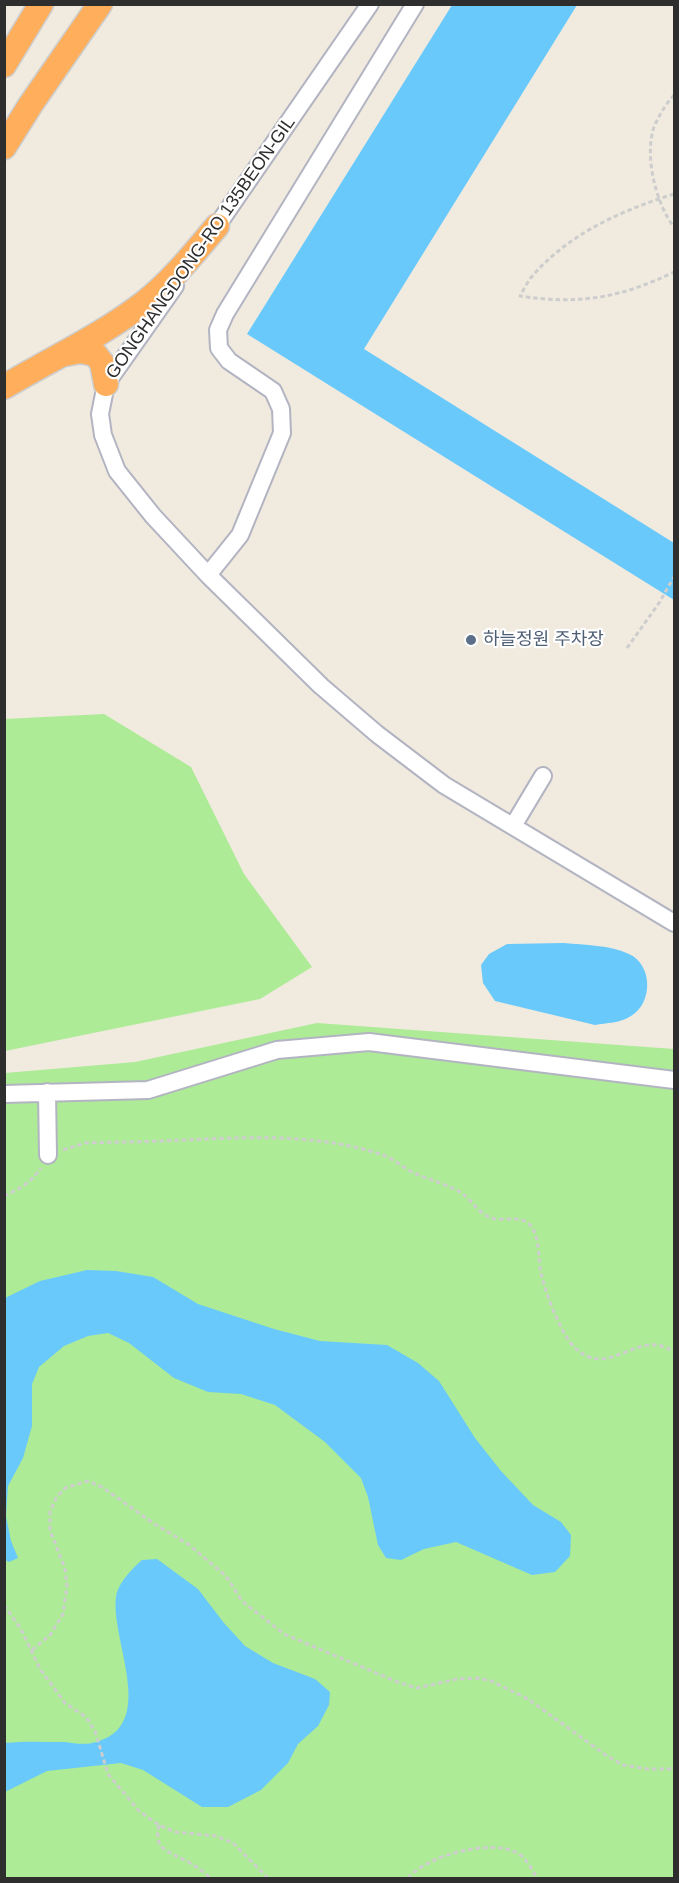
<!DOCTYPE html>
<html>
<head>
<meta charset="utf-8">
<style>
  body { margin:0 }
  #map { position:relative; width:679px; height:1883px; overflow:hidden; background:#f0eadf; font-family:Helvetica,sans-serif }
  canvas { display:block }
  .frame { position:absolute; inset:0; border:6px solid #2e2e2e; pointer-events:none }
</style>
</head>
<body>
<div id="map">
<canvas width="679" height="1883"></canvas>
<div class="frame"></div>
</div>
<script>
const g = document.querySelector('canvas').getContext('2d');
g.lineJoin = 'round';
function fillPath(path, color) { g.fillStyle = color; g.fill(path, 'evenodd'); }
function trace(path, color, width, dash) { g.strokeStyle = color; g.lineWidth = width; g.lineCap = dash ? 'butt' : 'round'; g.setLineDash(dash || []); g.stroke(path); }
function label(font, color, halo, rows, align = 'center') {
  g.font = font + ' Helvetica,"Noto Sans KR",sans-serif'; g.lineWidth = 4.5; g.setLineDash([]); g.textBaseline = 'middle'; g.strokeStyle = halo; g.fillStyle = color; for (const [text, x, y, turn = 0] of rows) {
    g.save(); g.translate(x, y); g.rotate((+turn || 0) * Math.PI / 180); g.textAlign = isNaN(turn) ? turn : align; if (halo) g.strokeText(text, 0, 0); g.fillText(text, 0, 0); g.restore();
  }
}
const green = new Path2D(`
  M104,714L191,767L244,874L312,967L260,999L5,1051V719Z
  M317,1023L674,1049V1878H5V1073L135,1062Z`);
const water = new Path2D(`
  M452,5H577L364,349L674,543V600L247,334Z
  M564,943C585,945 610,945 629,954C653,965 653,1003 631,1016C621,1023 606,1023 595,1025L495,1001L483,983L481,965L489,954L507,944Z
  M87,1270L116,1271L153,1277L198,1304L274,1329L320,1341L387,1345L418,1363L439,1381L475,1438L501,1471L533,1505L561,1522L571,1535L570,1556L555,1572L532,1575L456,1542L424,1549L401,1560L386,1558L378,1545L368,1497L361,1478L325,1442L275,1405L241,1394L208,1392L174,1378L129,1343L108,1333L88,1336L64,1346L39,1367L32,1384V1426L23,1458L8,1486L6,1516L11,1541L18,1558L9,1562L5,1560V1298L40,1281Z
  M157,1559L198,1589L224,1623L245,1646L273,1663L315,1679L330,1692L329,1705L318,1726L298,1744L288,1763L261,1790L228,1807H202L143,1770L121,1763L47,1771L5,1792V1743C25,1741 44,1742 64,1742C73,1743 84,1745 92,1743C161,1728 110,1641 116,1597C118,1583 132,1569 142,1560Z`);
const path = new Path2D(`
  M674,95C666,104 659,115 654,127C644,156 656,204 674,227
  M674,194C623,210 572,232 535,273C529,279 524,289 520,296C579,305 620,298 674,272
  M627,648L659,603L674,577
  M63,1150L85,1143C111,1142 137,1142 162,1141C235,1138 312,1131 383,1155C392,1158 401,1166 410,1171C426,1179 444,1183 460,1192C470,1198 477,1211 487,1216C500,1224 519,1213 530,1225C540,1236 538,1259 541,1273C545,1292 561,1334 574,1347C610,1382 637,1326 674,1352
  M4,1196C20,1189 31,1182 41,1168
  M4,1605L21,1629L40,1669L65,1703L86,1717L95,1731L108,1774L139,1811L159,1825L175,1832L216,1836L233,1843L268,1878
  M32,1650L50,1635L63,1614L67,1586L65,1569L50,1530V1512L56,1498L65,1488L88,1481L102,1487L153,1523L188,1544L226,1576L242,1601L284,1634L400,1683L417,1688L457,1679L478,1678L491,1681L528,1699L607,1756L623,1765L648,1769H674
  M159,1825C155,1846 161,1848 178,1857C190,1862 201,1869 210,1878
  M408,1878C426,1856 491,1838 517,1853C526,1857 532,1870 537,1878`);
const minor = new Path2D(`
  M212,233L370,4
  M175,286L106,384L100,414L103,435L117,471L153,516L208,575L321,686L377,734L444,785L674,923
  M208,575L240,535L282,433L281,409L273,391L229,361L219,348L218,330L225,314L415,4
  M513,826L543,776
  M47,1092L48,1155
  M4,1094L148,1090L277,1050L369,1042L674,1080`);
const highway = new Path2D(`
  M4,65L41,4
  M4,147L31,104L100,4
  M65,354L81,351L95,354L102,363L106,384
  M4,387C51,359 101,336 144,303C172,281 194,253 217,226`);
const markers = [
  [471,640,6,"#5c6f8a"]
];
const streetNames = [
  ["GONGHANGDONG-RO 135BEON-GIL",201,248,-55]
];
const serviceNames = [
  ["하늘정원 주차장",483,640]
];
fillPath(green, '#adeb97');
fillPath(water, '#69c9fb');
trace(minor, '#b3b4c2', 20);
trace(highway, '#cdcdcd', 27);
trace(path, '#cdcdcd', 3, [4.5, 3]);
trace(minor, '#fff', 16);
trace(highway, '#ffaf5b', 24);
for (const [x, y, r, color] of markers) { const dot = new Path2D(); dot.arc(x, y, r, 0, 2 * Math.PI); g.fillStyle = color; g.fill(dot); trace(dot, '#fff', 2); }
label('18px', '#2e2e2e', '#fff', streetNames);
label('18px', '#4e5e75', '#fff', serviceNames, 'left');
</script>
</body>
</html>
